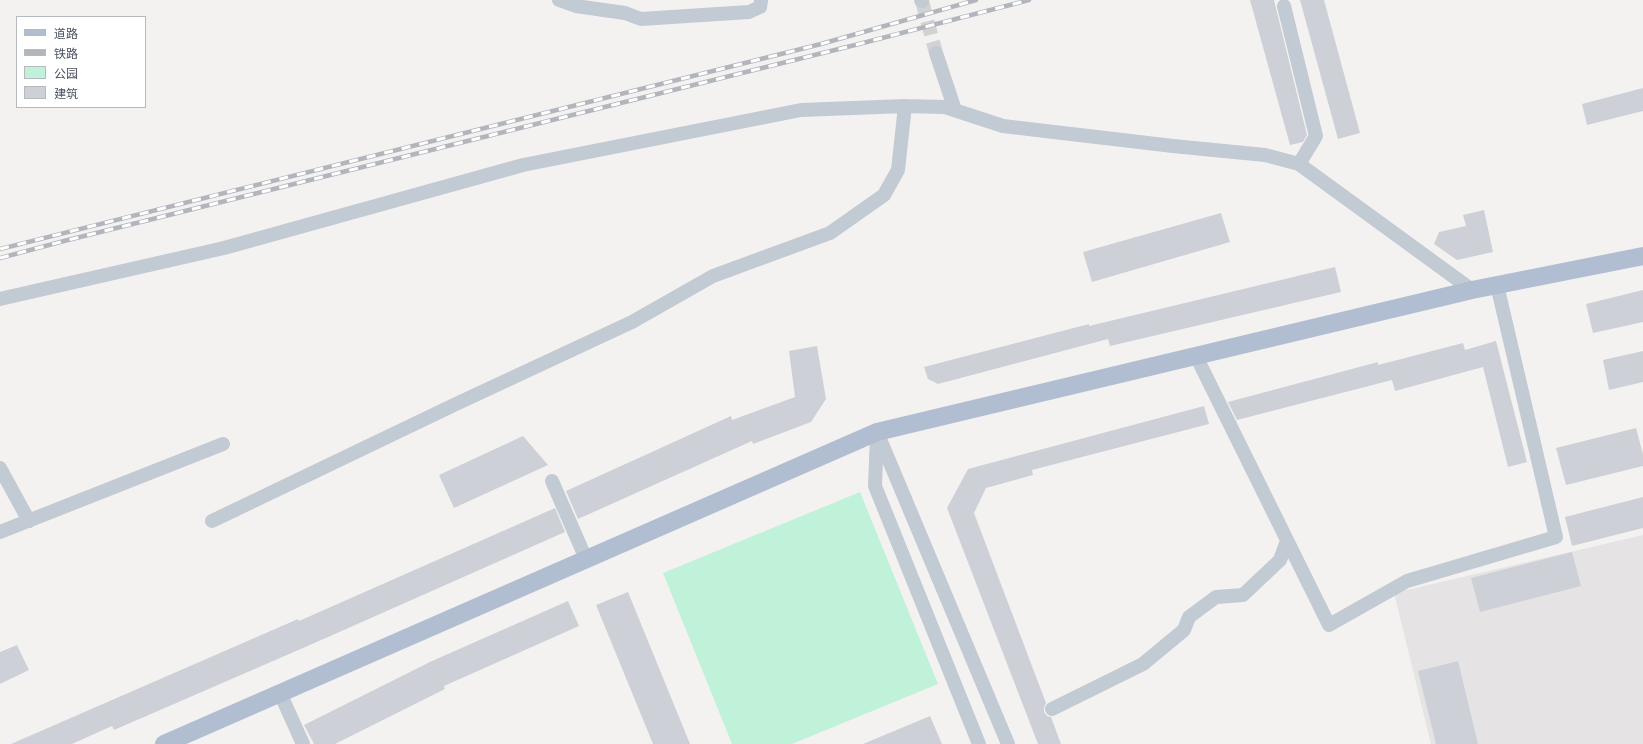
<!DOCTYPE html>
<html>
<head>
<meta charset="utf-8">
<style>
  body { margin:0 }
  #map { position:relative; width:1643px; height:744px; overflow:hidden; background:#f4f2f1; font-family:"Exo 2","Noto Sans SC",sans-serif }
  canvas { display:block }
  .legend { position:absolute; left:16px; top:16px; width:130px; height:92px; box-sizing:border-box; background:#fff; border:1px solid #b6babf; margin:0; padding:5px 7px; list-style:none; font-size:12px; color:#49525f }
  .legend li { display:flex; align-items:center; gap:8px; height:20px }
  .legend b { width:20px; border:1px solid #b6babf }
</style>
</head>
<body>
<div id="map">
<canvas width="1643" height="744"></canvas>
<ul class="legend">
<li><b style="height:5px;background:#b1bdd0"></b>道路</li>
<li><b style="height:5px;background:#b3b5bc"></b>铁路</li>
<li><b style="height:11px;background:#c0f1d9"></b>公园</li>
<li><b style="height:11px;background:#cdd0d7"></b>建筑</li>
</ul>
</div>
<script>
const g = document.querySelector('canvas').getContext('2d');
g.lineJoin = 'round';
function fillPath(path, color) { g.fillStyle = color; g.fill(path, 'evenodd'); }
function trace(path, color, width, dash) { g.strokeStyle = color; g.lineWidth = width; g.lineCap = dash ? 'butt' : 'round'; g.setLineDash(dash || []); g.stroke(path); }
const education = new Path2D(`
  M1643,535V744H1431L1394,593Z`);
const green = new Path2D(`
  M860,492L938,684L792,744H732L663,573Z`);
const building = new Path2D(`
  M1250,0H1274L1307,135L1303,142L1290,145Z
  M1300,0H1324L1360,133L1338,139Z
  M1643,88V111L1587,125L1582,104Z
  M1484,210L1493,252L1457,260L1434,244L1439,232L1466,226L1463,215Z
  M1221,213L1230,242L1092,282L1083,252Z
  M1335,267L1341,292L1110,346L1108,339L938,384L928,379L924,367L1089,324V326Z
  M1643,290V322L1593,333L1586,304Z
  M1496,341L1527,462L1508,467L1483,367L1395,391L1392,380L1237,420L1228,402L1378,362V365L1463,343L1465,350Z
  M817,346L826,399L811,422L753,444L752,441L578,519L566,491L731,416L732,420L795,397L789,351Z
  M1643,351V382L1609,390L1603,360Z
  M1204,406L1209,424L1032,470L1033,475L986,488L974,513L1046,703L1044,708V712L1047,716L1051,717L1061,744H1038L947,508L968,469Z
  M1636,428L1643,454V466L1566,485L1556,448Z
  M523,436L548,465L454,508L439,475Z
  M1643,497V528L1572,546L1565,517Z
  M555,508L565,532L310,645L114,730L112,726L72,744H11L298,619L299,621Z
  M1572,552L1581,586L1480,612L1471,578Z
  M628,592L690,744H653L596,605Z
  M568,601L579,626L444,686L445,689L335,744H314L304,725L432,661Z
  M17,645L29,670L0,684V652Z
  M1458,661L1478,744H1436L1418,671Z
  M930,716L942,744H863Z`);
const minorTunnel = new Path2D(`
  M922,1L936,53`);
const minor = new Path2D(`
  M559,0L576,6L625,13L641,19L749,12L760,7L761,1
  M921,0L922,1
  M1284,6L1316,136L1299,164
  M936,53L955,110
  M0,299L224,248L523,165L801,110L905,106L945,107L1003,126L1173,146L1265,155L1299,164L1472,290
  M1196,356L1329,625L1407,581L1556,537L1497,285
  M877,432L1008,744
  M877,436L875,486L979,744
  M0,468L29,521
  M552,481L586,559
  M212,521L456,404L632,322L713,276L830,233L884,195L898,170L905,106
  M0,532L223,444
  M280,693L303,744
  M1052,709L1143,664L1184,630L1189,617L1216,597L1243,595L1280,560L1287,541`);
const major = new Path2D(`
  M164,744L877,432L1472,290L1643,256`);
const rail = new Path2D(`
  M0,249L821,44L976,0
  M0,258L64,241L859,44L1029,0`);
fillPath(education, '#e5e3e3');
fillPath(green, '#c0f1d9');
fillPath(building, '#cdd0d7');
trace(minorTunnel, '#d2d2d4', 14, [14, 7]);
trace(minor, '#c2cad3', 14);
trace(major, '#b1bdd0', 18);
trace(rail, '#b3b5bc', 4.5);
trace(rail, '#fff', 3, [9]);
</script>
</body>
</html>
